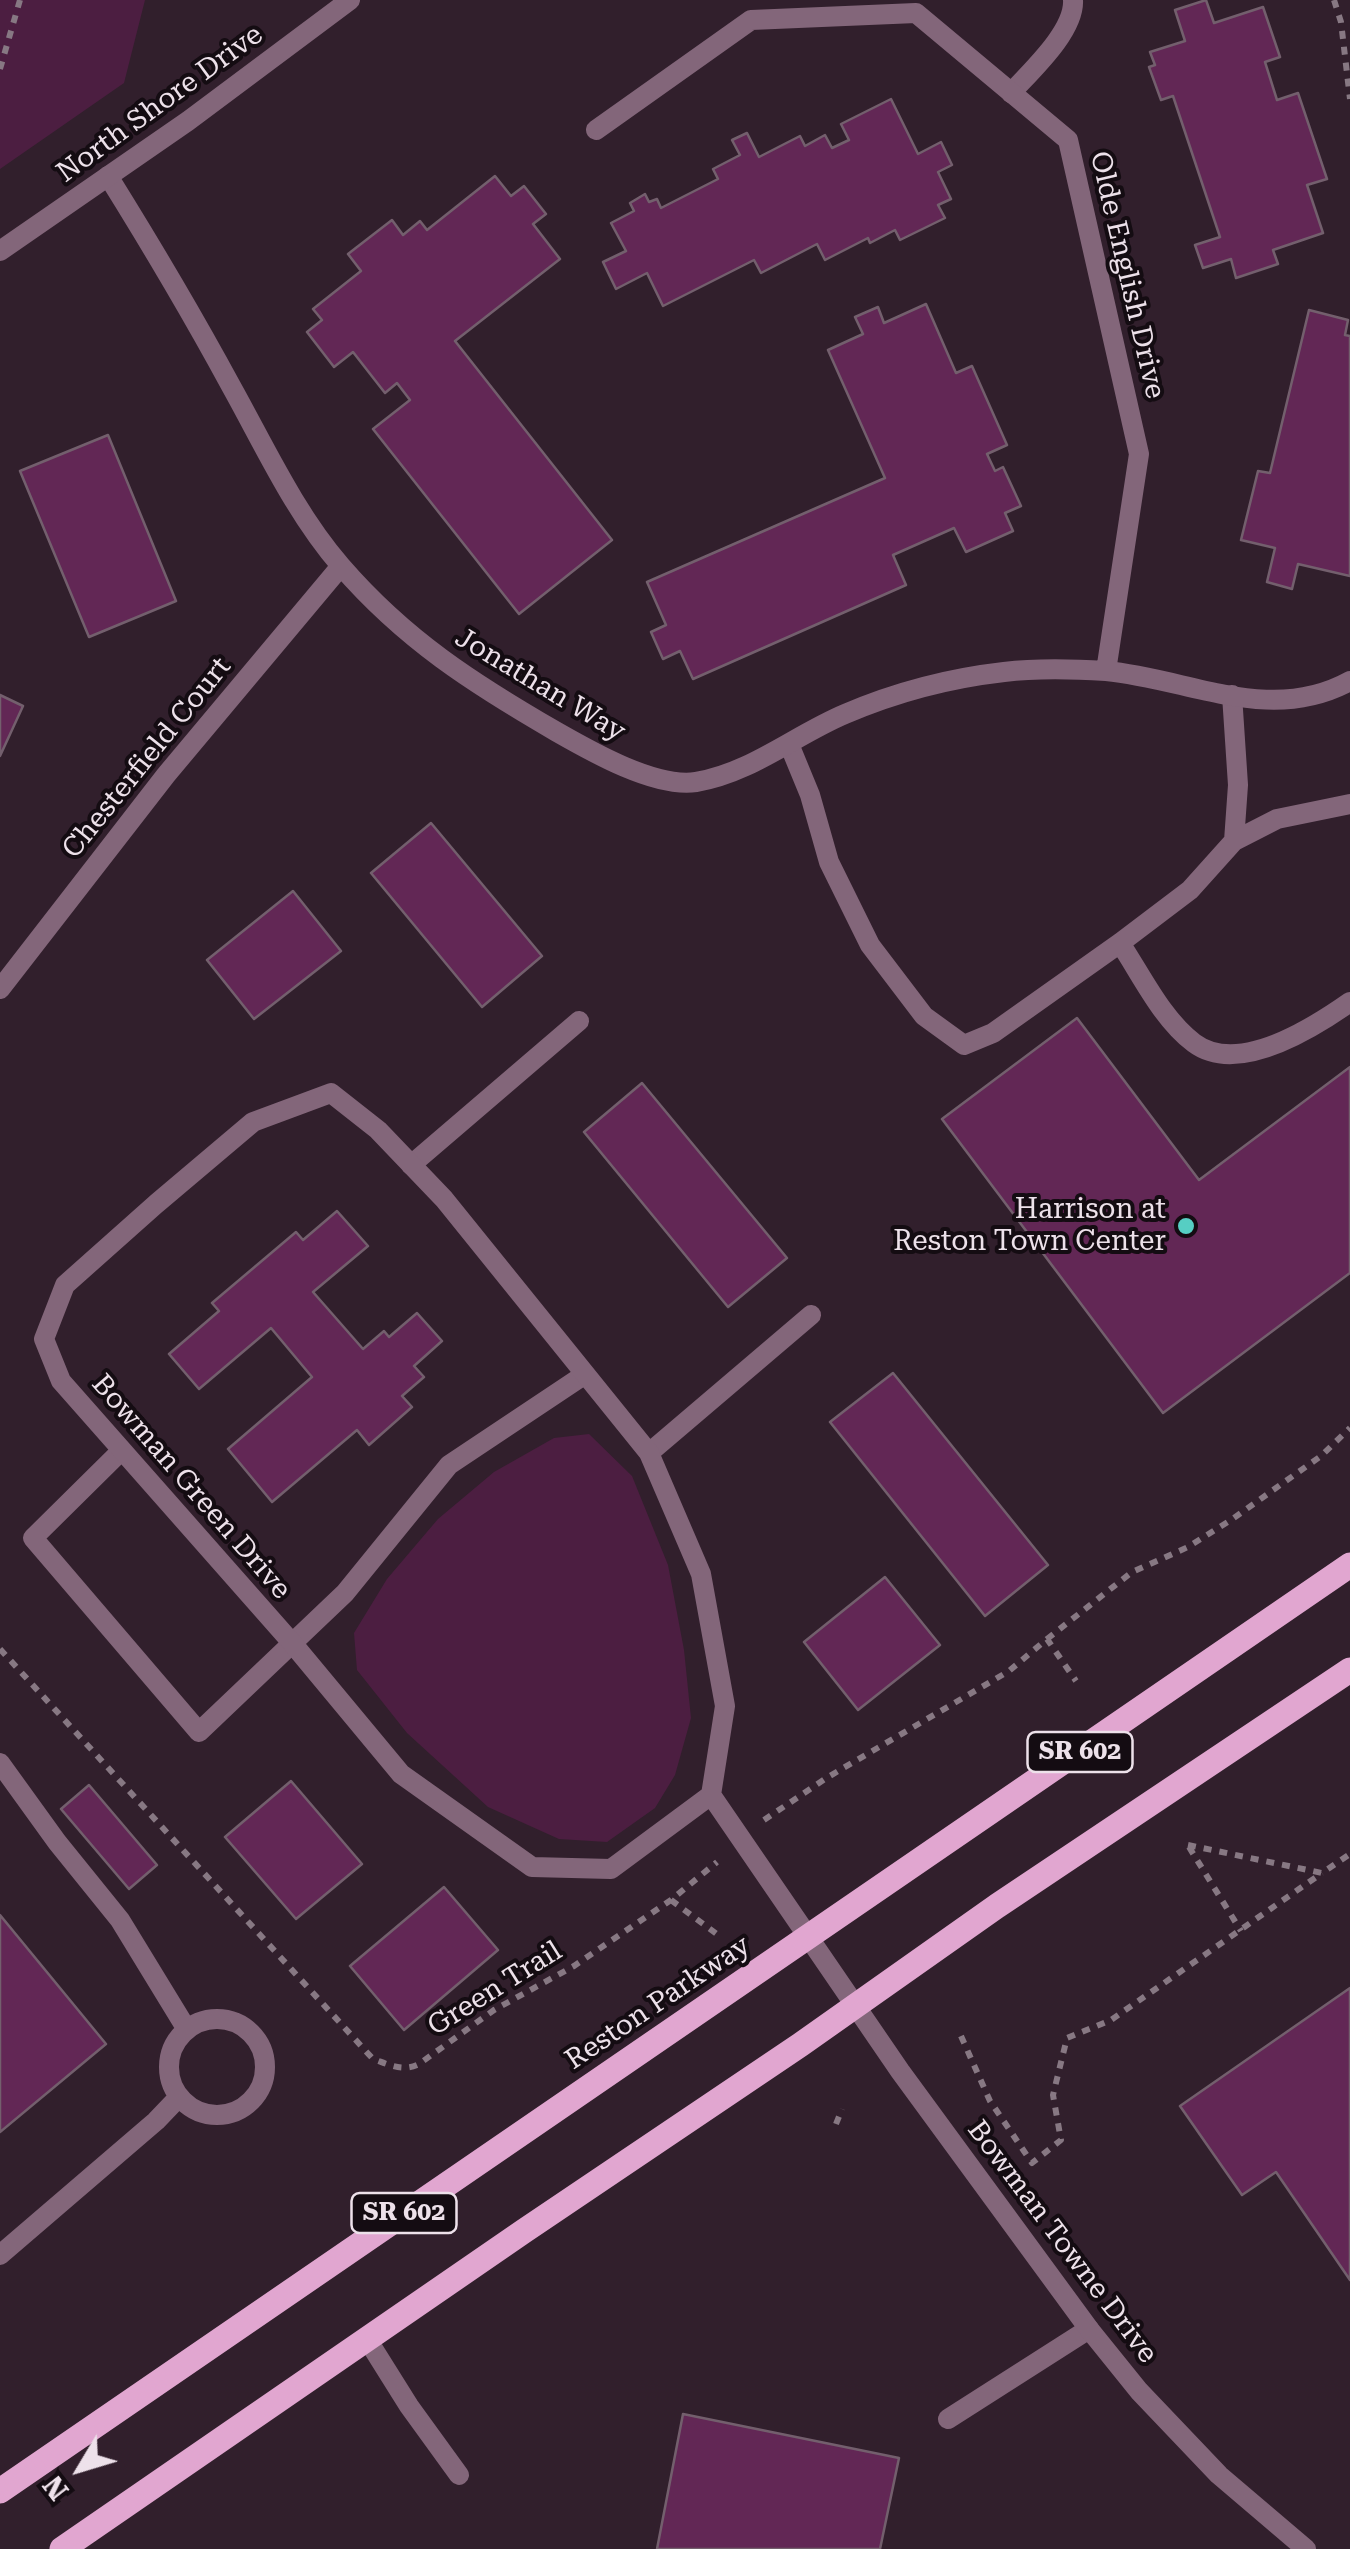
<!DOCTYPE html>
<html>
<head>
<meta charset="utf-8">
<style>
  body { margin:0 }
  #map { position:relative; width:1350px; height:2549px; overflow:hidden; background:#311f2c; font-family:"Roboto Serif",serif }
  canvas { display:block }
  .north { position:absolute; left:30px; top:2419px; width:100px; height:100px; -webkit-text-stroke:8px #140c12; paint-order:stroke; rotate:232deg; font-size:28px; font-weight:700; line-height:40px; text-align:center; color:#ede1ea }
  .north::after { content:''; display:block; margin:auto; width:35px; height:45px; background:#ede1ea; clip-path:polygon(50% 0,100% 100%,50% 72%,0 100%) }
</style>
</head>
<body>
<div id="map">
<canvas width="1350" height="2549"></canvas>
<div class="north">N</div>
</div>
<script>
const g = document.querySelector('canvas').getContext('2d');
g.lineJoin = 'round';
function fillPath(path, color) { g.fillStyle = color; g.fill(path, 'evenodd'); }
function trace(path, color, width, dash) { g.strokeStyle = color; g.lineWidth = width; g.lineCap = dash ? 'butt' : 'round'; g.setLineDash(dash || []); g.stroke(path); }
function label(font, color, halo, rows, align = 'center') {
  g.font = font + ' "Roboto Serif",serif'; g.lineWidth = 8; g.setLineDash([]); g.textBaseline = 'middle'; g.strokeStyle = halo; g.fillStyle = color; for (const [text, x, y, turn = 0] of rows) {
    g.save(); g.translate(x, y); g.rotate((+turn || 0) * Math.PI / 180); g.textAlign = isNaN(turn) ? turn : align; if (halo) g.strokeText(text, 0, 0); g.fillText(text, 0, 0); g.restore();
  }
}
const green = new Path2D(`
  M0,0H145L124,83L0,169Z
  M589,1434L632,1476L668,1565L684,1650L691,1718L675,1775L655,1808L607,1842L559,1839L488,1807L407,1733L357,1670L354,1633L387,1579L438,1519L494,1472L554,1438Z`);
const building = new Path2D(`
  M1206,0L1214,23L1263,7L1280,57L1265,62L1277,100L1298,93L1327,179L1307,185L1323,233L1273,250L1278,264L1236,278L1231,259L1203,268L1195,245L1220,237L1173,96L1161,100L1149,67L1155,65L1150,52L1185,41L1175,10Z
  M891,99L918,154L941,142L952,165L938,172L951,199L938,205L945,218L900,240L895,230L870,243L868,238L825,260L817,244L761,273L754,260L663,306L647,273L616,289L603,262L626,251L611,223L634,211L630,203L645,194L649,202L657,199L661,208L718,179L713,169L740,155L732,140L747,133L759,157L800,136L805,146L825,135L832,148L849,140L841,124Z
  M495,176L511,196L524,186L546,214L533,224L560,259L455,341L612,540L519,614L373,429L410,400L397,383L385,393L353,352L334,367L307,332L322,320L313,309L361,271L348,254L392,220L403,235L420,221L427,230Z
  M926,304L956,373L972,366L1007,445L987,454L995,471L1003,467L1021,506L1005,513L1013,531L966,552L954,528L893,555L906,585L693,679L680,651L663,659L651,632L666,625L647,582L885,478L828,350L863,334L855,317L878,307L884,323Z
  M1309,310L1348,320L1345,335L1350,336V576L1298,564L1292,589L1267,582L1275,548L1241,540L1258,471L1270,473Z
  M108,435L176,601L89,637L20,471Z
  M0,695L23,706L0,756Z
  M431,823L542,956L482,1007L371,873Z
  M293,891L341,951L254,1019L207,960Z
  M1077,1018L1199,1180L1350,1067V1273L1163,1413L942,1119Z
  M642,1083L787,1258L728,1307L584,1132Z
  M337,1211L368,1246L313,1292L363,1349L384,1331L389,1337L417,1313L442,1341L414,1366L424,1377L402,1396L412,1407L369,1445L357,1430L272,1502L228,1449L312,1377L271,1328L199,1389L169,1354L219,1311L212,1303L296,1232L303,1240Z
  M893,1373L1048,1565L985,1616L830,1422Z
  M885,1577L940,1645L858,1710L804,1642Z
  M291,1781L362,1864L296,1919L225,1837Z
  M89,1785L157,1865L129,1889L61,1809Z
  M444,1887L498,1950L404,2030L350,1966Z
  M0,1915L106,2044L0,2132Z
  M1350,1988V2280L1276,2172L1242,2195L1180,2106Z
  M683,2414L899,2458L880,2549H657Z`);
const path = new Path2D(`
  M1334,0L1341,22L1350,99
  M0,69L20,0
  M1047,1639L1132,1572L1188,1547L1231,1520L1321,1456L1350,1428
  M0,1649L373,2059C390,2065 403,2072 419,2064L494,2010L574,1966L671,1900L717,1862
  M764,1820L828,1777L1009,1671L1047,1639L1076,1681
  M1188,1845L1322,1873L1350,1854
  M1189,1847L1241,1931
  M671,1900L722,1938
  M961,2036L990,2101L1032,2163L1061,2140L1053,2095L1067,2038L1111,2020L1322,1873
  M836,2124L842,2109`);
const service = new Path2D(`
  M1011,93C1031,71 1075,31 1073,0
  M789,744L810,795L829,862L870,945L924,1016L964,1045L993,1033L1120,943L1190,890L1234,841L1238,785L1232,695
  M1234,841L1277,819L1350,804
  M1120,943C1142,976 1162,1019 1194,1043C1238,1076 1313,1028 1350,1002
  M411,1165L579,1021
  M121,1451L33,1538L199,1732L345,1593L449,1465L584,1375
  M649,1453L811,1315
  M367,2339L409,2406L459,2475
  M948,2419L1089,2329`);
const minor = new Path2D(`
  M596,130L751,20L916,13L1068,140L1139,454L1106,671
  M108,176C151,245 192,314 231,386C265,447 295,513 341,566C405,640 474,684 557,732C592,752 655,788 696,782C751,773 795,735 845,714C894,693 951,678 1004,672C1036,668 1074,669 1106,671C1190,679 1270,725 1350,681
  M0,989L166,775L341,566
  M0,1763L57,1842L120,1920L186,2028
  M711,1795L611,1869L532,1867L401,1774L293,1644L61,1381L44,1339L65,1285L156,1204L253,1122L331,1093L378,1130L444,1199L649,1453L701,1574L725,1706L711,1795L809,1938
  M169 2067a48 48 0 1 1 96 0a48 48 0 1 1-96 0Z
  M0,2255L156,2121L178,2098`);
const tertiary = new Path2D(`
  M0,251L188,121L350,0
  M809,1938L900,2071L1089,2329L1139,2391L1219,2475L1306,2549`);
const primary = new Path2D(`
  M0,2491L1350,1565
  M62,2549L524,2231L800,2045L997,1906L1350,1670`);
const markers = [
  [1186,1226,10,"#56cec3"]
];
const shields = [
  [1080,1752,105],
  [404,2213,105]
];
const shieldNames = [
  ["SR 602",1080,1752],
  ["SR 602",404,2213]
];
const streetNames = [
  ["North Shore Drive",160,104,-36],
  ["Olde English Drive",1127,275,77],
  ["Jonathan Way",540,685,31],
  ["Chesterfield Court",147,758,-51],
  ["Bowman Green Drive",191,1487,49],
  ["Green Trail",495,1989,-32],
  ["Reston Parkway",658,2003,-34],
  ["Bowman Towne Drive",1062,2242,53]
];
const poiNames = [
  ["Harrison at",1166,1210],
  ["Reston Town Center",1166,1242]
];
fillPath(green, '#4c1e41');
fillPath(building, '#622755');
trace(building, '#735f6d', 2.5);
trace(path, '#877883', 6, [8, 8]);
trace(service, '#83667a', 20);
trace(minor, '#83667a', 20);
trace(tertiary, '#83667a', 20);
trace(primary, '#e1a6d0', 25);
for (const [x, y, r, color] of markers) { const dot = new Path2D(); dot.arc(x, y, r, 0, 2 * Math.PI); g.fillStyle = color; g.fill(dot); trace(dot, '#140c12', 4); }
for (const [x, y, w] of shields) { const box = new Path2D(); box.roundRect(x - w / 2, y - 20, w, 40, 8); g.fillStyle = '#140c12'; g.fill(box); trace(box, '#ede1ea', 2.5); }
label('bold 25px', '#ede1ea', null, shieldNames);
label('28px', '#ede1ea', '#140c12', streetNames);
label('28px', '#ede1ea', '#140c12', poiNames, 'right');
</script>
</body>
</html>
